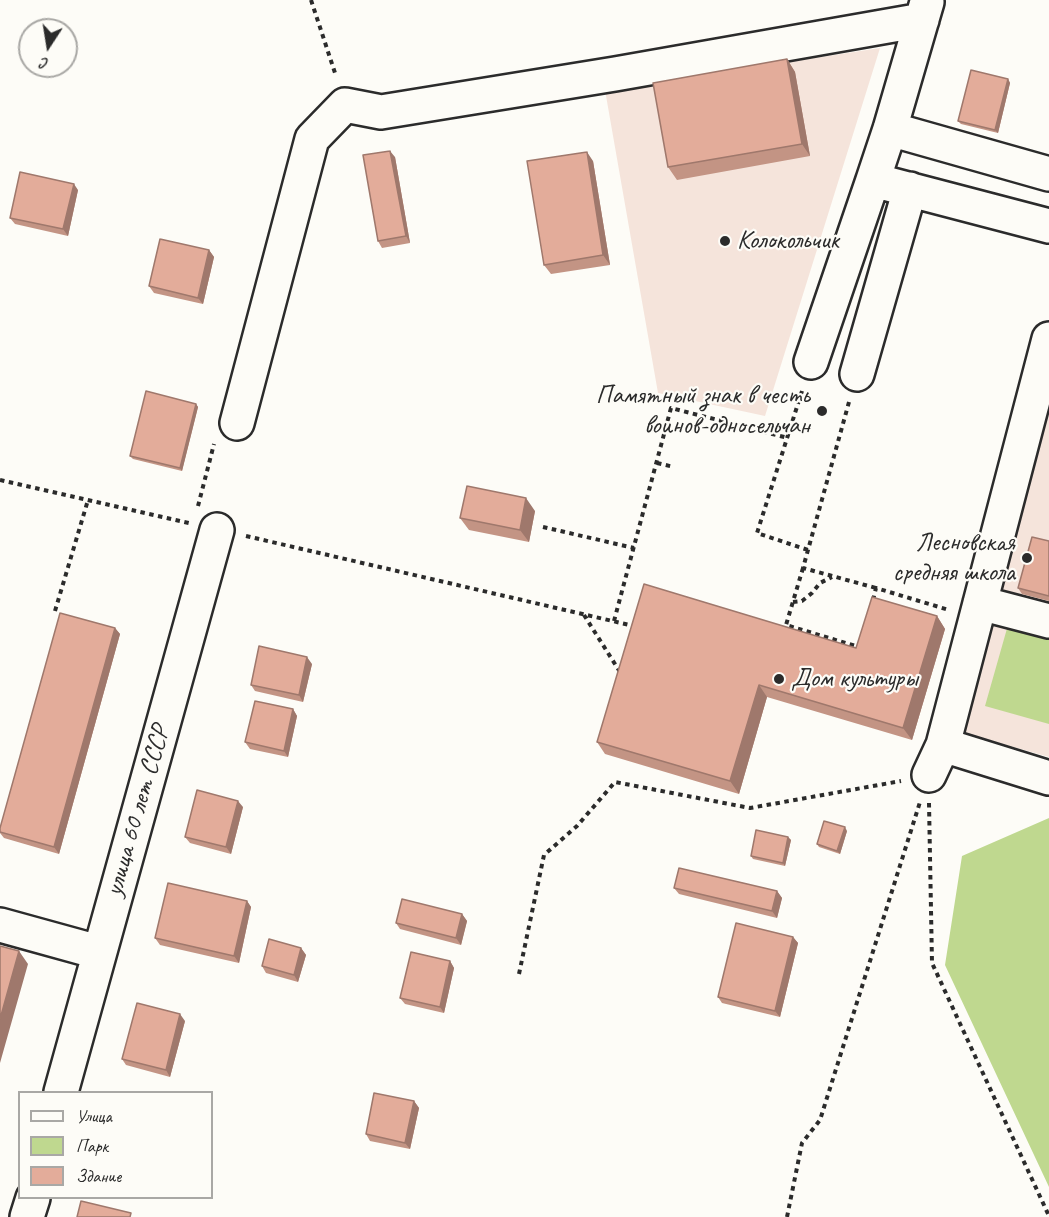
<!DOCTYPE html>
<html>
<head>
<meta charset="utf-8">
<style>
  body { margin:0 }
  #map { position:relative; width:1049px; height:1217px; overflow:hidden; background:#fdfcf7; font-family:Caveat,sans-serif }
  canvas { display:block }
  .legend { position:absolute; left:18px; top:1091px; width:195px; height:108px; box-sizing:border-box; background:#fdfcf7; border:2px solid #a9a8a5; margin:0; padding:8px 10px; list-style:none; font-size:18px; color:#2b2b2b }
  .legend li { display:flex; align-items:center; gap:12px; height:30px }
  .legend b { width:30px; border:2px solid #a9a8a5 }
  .north { position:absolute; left:18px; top:18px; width:60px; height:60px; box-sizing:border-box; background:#fdfcf7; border:2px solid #a9a8a5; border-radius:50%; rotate:192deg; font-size:16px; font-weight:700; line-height:24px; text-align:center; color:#2b2b2b }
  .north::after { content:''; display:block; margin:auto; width:21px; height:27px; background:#2b2b2b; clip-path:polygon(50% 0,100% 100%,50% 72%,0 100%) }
</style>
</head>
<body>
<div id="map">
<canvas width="1049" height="1217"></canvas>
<ul class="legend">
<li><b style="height:8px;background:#fdfcf7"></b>Улица</li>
<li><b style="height:16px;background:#bfd88f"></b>Парк</li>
<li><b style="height:16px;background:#e3ac9a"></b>Здание</li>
</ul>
<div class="north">С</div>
</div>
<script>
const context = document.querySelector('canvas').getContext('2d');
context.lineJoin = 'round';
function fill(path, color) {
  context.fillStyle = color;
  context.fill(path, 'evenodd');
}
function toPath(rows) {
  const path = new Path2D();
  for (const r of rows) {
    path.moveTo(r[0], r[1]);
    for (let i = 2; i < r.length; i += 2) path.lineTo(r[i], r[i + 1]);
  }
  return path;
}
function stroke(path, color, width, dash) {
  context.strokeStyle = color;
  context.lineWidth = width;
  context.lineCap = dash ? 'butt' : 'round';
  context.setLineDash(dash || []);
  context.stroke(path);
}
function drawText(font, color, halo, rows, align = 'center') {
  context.font = font + ' Caveat,sans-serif';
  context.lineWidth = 4.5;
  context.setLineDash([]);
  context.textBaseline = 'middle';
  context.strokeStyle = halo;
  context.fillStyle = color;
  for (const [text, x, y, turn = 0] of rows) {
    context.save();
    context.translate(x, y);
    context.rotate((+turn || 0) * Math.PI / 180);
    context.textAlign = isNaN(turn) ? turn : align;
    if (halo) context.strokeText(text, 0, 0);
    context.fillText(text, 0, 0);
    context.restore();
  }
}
fill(toPath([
  [880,48,765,416,658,393,605,90],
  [1049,383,1049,757,960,732]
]), '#f5e4db');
fill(toPath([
  [1008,625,1049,636,1049,724,985,706],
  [1049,818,1049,1187,945,965,962,856]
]), '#bfd88f');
const minor = toPath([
  [927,2,890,129,873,180,1049,226],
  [890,129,1049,174],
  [811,362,873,180],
  [857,374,910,189],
  [237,423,312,139,345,105,381,112,615,74,922,20],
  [980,603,1049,621],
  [943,745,1049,778],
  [929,775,943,745,1049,339],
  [0,925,98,952],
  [61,1092,217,530],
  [27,1217,33,1198]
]);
stroke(minor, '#2b2b2b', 38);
stroke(toPath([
  [311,0,336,76],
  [802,391,757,533,808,550],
  [849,402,803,568,876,588],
  [657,463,674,467],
  [0,480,189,523],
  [198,506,214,444],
  [543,527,634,548],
  [246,536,634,626],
  [803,568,786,625,859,647,859,645],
  [873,600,876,588,949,610],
  [793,602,802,601,812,593,820,583,832,577],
  [55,611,88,500],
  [584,615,620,672],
  [614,621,671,408,788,438],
  [929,803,932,963,1049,1216],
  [519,974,544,855,577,826,615,782,750,808,901,781],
  [787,1217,802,1143,820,1120,920,802]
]), '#2b2b2b', 4, [4.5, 4.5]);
stroke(minor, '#fdfcf7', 33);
fill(toPath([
  [787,59,795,72,810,156,677,180,668,167],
  [1008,79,1010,83,998,133,961,124,958,121],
  [395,157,410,243,382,248,378,241],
  [593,161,610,265,551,274,544,265],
  [78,190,68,236,15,224,10,218],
  [209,250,214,257,203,304,154,293,149,286],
  [196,404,198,407,182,471,133,459,130,456],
  [535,511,529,542,469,530,460,518],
  [1049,541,1049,601,1022,594,1018,588],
  [937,616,945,629,912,740,767,697,739,794,605,754,597,742,856,648],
  [115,628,120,634,59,854,4,838,0,833,0,828],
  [312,664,303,702,255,691,251,685],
  [293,709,297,716,288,757,250,749,245,742],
  [243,807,231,854,190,843,185,837],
  [847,831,840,854,819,847,817,844],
  [788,837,791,840,785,866,753,859,751,856],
  [674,888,777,891,782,898,777,918,679,894],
  [247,901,251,907,239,963,160,945,155,938],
  [462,914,467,921,461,945,400,929,396,923],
  [793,937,798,943,780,1017,722,1003,718,997],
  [301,948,306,955,298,982,266,973,262,966],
  [450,961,454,968,444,1013,405,1004,400,998],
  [185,1021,170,1077,126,1065,122,1059],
  [414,1101,419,1108,410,1149,370,1141,366,1134]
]), '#c39484');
fill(toPath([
  [787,59,795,72,810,156,802,144],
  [1008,79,1010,83,998,133,995,130],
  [390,151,395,157,410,243,406,236],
  [587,152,593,161,610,265,603,255],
  [74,184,78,190,68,236,63,229],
  [209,250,214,257,203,304,198,298],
  [196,404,198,407,182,471,180,468],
  [526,498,535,511,529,542,520,530],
  [937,616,945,629,912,740,903,728],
  [115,628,120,634,59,854,54,847],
  [307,657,312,664,303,702,299,695],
  [759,685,767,697,739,794,730,781],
  [293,709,297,716,288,757,284,751],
  [238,801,243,807,231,854,226,847],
  [845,827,847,831,840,854,837,851],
  [788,837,791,840,785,866,783,863],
  [777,891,782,898,777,918,772,911],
  [247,901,251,907,239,963,234,956],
  [462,914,467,921,461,945,456,938],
  [793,937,798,943,780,1017,775,1011],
  [301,948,306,955,298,982,294,975],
  [19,951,28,964,0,1063,0,1019],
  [450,961,454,968,444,1013,440,1007],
  [180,1014,185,1021,170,1077,166,1070],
  [414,1101,419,1108,410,1149,405,1143]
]), '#9f786c');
const building = toPath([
  [787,59,802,144,668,167,653,83,787,59],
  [971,70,1008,79,995,130,958,121,971,70],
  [390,151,406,236,378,241,363,155,390,151],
  [587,152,603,255,544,265,527,161,587,152],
  [20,172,74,184,63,229,10,218,20,172],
  [160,239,209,250,198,298,149,286,160,239],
  [146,391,196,404,180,468,130,456,146,391],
  [467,486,526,498,520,530,460,518,467,486],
  [1032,537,1049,541,1049,596,1018,588,1032,537],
  [644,584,856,648,872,597,937,616,903,728,759,685,730,781,597,742,644,584],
  [60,613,115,628,54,847,0,832,0,828,60,613],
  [259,646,307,657,299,695,251,685,259,646],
  [255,701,293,709,284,751,245,742,255,701],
  [197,790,238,801,226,847,185,837,197,790],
  [824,821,845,827,837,851,817,844,824,821],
  [756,830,788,837,783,863,751,856,756,830],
  [679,868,777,891,772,911,674,888,679,868],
  [168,883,247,901,234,956,155,938,168,883],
  [402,899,462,914,456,938,396,923,402,899],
  [736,923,793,937,775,1011,718,997,736,923],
  [269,939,301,948,294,975,262,966,269,939],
  [0,946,19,951,0,1019,0,946],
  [411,952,450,961,440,1007,400,998,411,952],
  [137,1003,180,1014,166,1070,122,1059,137,1003],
  [374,1093,414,1101,405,1143,366,1134,374,1093],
  [81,1201,131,1213,130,1217,77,1217,81,1201]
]);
fill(building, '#e3ac9a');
stroke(building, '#9f786c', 1.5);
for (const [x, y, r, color] of [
  [725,241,6,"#2b2b2b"],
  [822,411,6,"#2b2b2b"],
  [1027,558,6,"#2b2b2b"],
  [779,679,6,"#2b2b2b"]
]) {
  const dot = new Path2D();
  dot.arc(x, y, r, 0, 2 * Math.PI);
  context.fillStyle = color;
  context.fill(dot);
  stroke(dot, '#fdfcf7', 2);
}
drawText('26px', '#2b2b2b', '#fdfcf7', [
  ["Колокольчик",737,241],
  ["Памятный знак в честь",810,396,"right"],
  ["воинов-односельчан",810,426,"right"],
  ["Лесновская",1015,543,"right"],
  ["средняя школа",1015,573,"right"],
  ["Дом культуры",791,679]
], 'left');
drawText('26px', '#2b2b2b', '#fdfcf7', [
  ["улица 60 лет СССР",138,811,-74]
]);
</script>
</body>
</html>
